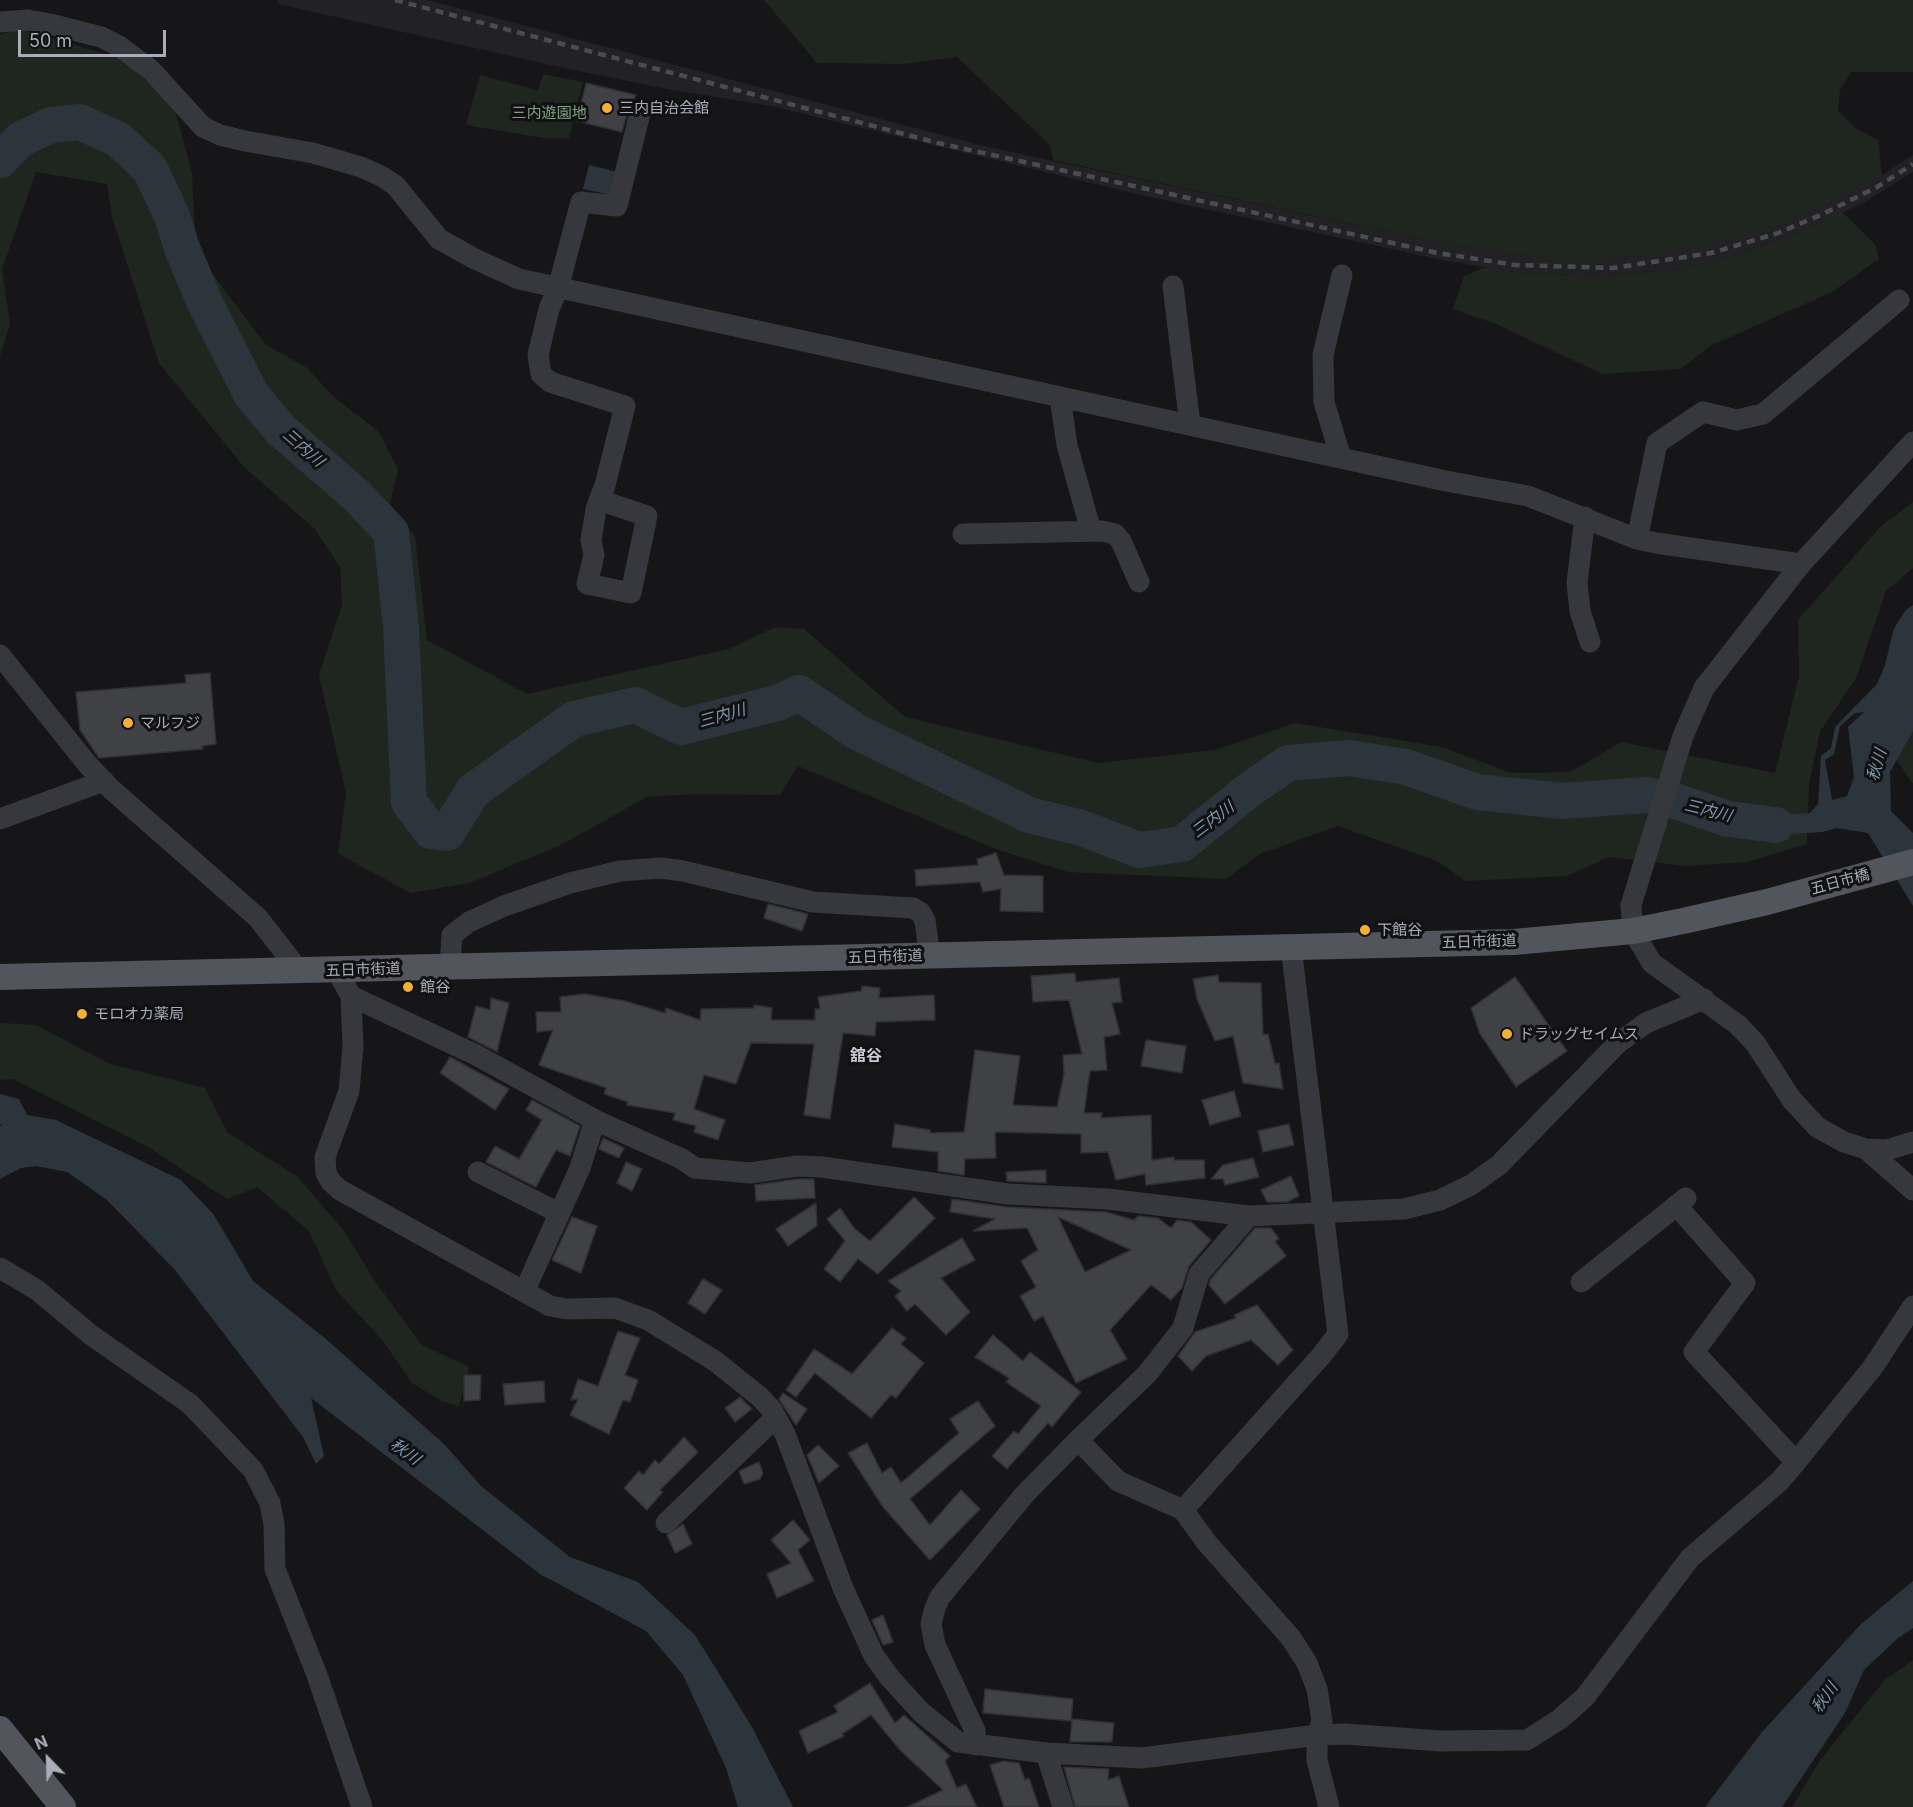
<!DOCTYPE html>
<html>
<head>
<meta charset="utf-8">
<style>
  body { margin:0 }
  #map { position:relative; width:1913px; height:1807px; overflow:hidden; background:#161618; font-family:Inter,sans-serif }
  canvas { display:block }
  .north { position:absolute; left:18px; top:1729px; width:60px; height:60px; -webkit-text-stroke:4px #111113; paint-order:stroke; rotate:337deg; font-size:16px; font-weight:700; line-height:24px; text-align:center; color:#a8adb8 }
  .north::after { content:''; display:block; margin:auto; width:21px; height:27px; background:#a8adb8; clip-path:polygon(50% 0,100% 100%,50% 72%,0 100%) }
  .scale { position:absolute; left:18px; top:30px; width:148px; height:27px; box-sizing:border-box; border:3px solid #a8adb8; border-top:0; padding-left:8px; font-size:18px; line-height:21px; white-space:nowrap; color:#a8adb8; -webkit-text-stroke:4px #111113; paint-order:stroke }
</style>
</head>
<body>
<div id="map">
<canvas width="1913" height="1807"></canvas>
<div class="north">N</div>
<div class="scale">50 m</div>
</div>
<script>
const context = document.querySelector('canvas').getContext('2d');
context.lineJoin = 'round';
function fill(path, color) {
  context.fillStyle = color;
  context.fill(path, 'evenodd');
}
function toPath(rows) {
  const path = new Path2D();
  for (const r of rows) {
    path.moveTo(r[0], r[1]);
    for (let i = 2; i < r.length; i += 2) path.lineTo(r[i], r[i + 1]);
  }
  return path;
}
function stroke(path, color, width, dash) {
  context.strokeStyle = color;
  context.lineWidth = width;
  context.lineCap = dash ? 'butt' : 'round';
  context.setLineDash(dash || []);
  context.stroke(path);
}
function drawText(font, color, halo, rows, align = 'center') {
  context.font = font + ' Inter,"Noto Sans JP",sans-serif';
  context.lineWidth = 6;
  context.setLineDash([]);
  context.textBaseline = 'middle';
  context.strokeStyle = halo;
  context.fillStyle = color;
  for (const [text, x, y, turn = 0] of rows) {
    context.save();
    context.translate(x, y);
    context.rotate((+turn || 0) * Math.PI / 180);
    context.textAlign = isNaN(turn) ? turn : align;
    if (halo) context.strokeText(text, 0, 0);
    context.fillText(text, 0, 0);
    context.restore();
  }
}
fill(toPath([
  [278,0,427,0,988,147,1436,242,1547,259,1601,259,1882,175,1913,155,1913,172,1863,203,1800,232,1736,255,1681,269,1603,276,1520,273,1447,261,1145,196,771,106,667,89,564,68,278,4]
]), '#222225');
fill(toPath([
  [764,0,1913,0,1913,72,1851,72,1840,90,1838,111,1855,128,1878,140,1882,175,1826,204,1768,227,1719,241,1657,254,1601,259,1547,259,1436,242,1053,160,1050,145,957,57,903,64,817,63],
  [20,28,127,61,175,110,192,173,196,252,266,345,307,368,334,397,379,432,398,469,390,504,415,536,427,640,527,694,729,649,775,627,804,629,905,717,1098,763,1215,750,1295,723,1442,747,1511,773,1570,772,1621,742,1775,773,1799,676,1798,620,1881,526,1913,502,1913,568,1886,591,1856,678,1820,732,1809,783,1807,844,1747,862,1686,866,1609,857,1567,876,1466,881,1437,861,1338,826,1260,854,1226,879,1068,872,996,849,798,766,780,795,694,794,647,797,559,846,469,883,411,893,338,854,346,793,319,675,342,605,340,567,315,529,245,468,159,363,112,217,107,184,36,172,2,269,10,324,0,356,0,35],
  [543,74,583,82,569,138,544,138,466,125,480,75,538,90],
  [1842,212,1875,244,1879,259,1832,292,1710,346,1681,369,1602,374,1496,324,1453,309,1464,276,1486,267,1520,273,1603,276,1681,269,1736,255,1800,232],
  [1913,710,1913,784,1894,756],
  [0,1023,36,1025,110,1064,205,1088,228,1133,298,1177,345,1232,374,1280,422,1345,469,1367,459,1407,440,1400,412,1383,382,1340,336,1290,309,1231,257,1187,227,1199,148,1147,13,1079,0,1080],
  [1913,1660,1913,1807,1792,1807,1820,1760,1885,1680]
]), '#1e261f');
fill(toPath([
  [589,165,617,172,611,195,583,189],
  [1913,605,1913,731,1890,772,1891,811,1913,833,1913,906,1868,833,1837,828,1822,832,1759,836,1728,819,1810,813,1818,804,1821,756,1831,748,1835,727,1877,684,1885,665,1894,628,1905,611],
  [1864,712,1848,727,1854,777,1847,796,1832,800,1825,760,1834,754,1840,726,1855,713],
  [0,1094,19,1099,27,1115,56,1120,181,1180,214,1215,253,1281,326,1339,445,1445,481,1486,570,1557,638,1582,695,1635,752,1727,793,1807,738,1807,726,1768,683,1675,646,1631,540,1574,311,1398,324,1456,316,1464,303,1437,175,1270,107,1200,67,1172,36,1166,21,1168,0,1179,0,1126,2,1125,0,1124],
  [1913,1581,1913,1628,1898,1638,1864,1670,1845,1713,1782,1807,1705,1807,1762,1732,1861,1624]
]), '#2c353c');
stroke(toPath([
  [0,160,21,139,51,125,80,122,119,140,150,169,172,216,182,248,204,301,251,394,281,430,357,496,391,532,401,627,409,802,431,831,447,833,473,791,574,719,635,705,681,727,777,703,799,693,857,732,1029,815,1082,828,1139,850,1182,844,1249,790,1288,763,1349,758,1406,767,1477,792,1562,801,1646,795,1666,798,1728,819,1776,825]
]), '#2c353c', 36);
const building = toPath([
  [586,83,636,95,628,110,622,132,577,121,586,83],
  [210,673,216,744,202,746,203,749,99,758,80,730,76,692,186,683,185,675,210,673],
  [996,853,1004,875,1043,876,1043,912,1000,911,1001,889,983,892,980,882,916,886,915,870,978,865,977,859,996,853],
  [768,904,808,914,802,931,764,918,768,904],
  [1075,973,1076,982,1119,978,1122,1002,1112,1003,1120,1034,1104,1037,1107,1070,1090,1071,1084,1113,1102,1113,1101,1118,1151,1115,1152,1160,1174,1157,1174,1160,1204,1160,1205,1178,1146,1185,1145,1174,1116,1180,1108,1152,1081,1153,1081,1134,995,1132,996,1158,965,1159,964,1175,938,1171,938,1152,892,1147,895,1124,930,1130,930,1133,964,1132,975,1050,1020,1056,1013,1105,1057,1107,1064,1074,1063,1055,1082,1054,1069,1000,1033,1002,1031,976,1075,973],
  [1218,975,1219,982,1261,983,1263,1035,1268,1034,1275,1064,1279,1063,1283,1089,1243,1083,1233,1036,1215,1041,1197,999,1193,979,1218,975],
  [1515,977,1567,1051,1516,1087,1480,1034,1471,1008,1515,977],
  [862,986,880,988,879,998,934,995,935,1020,876,1022,875,1036,843,1033,830,1119,804,1115,814,1044,751,1043,736,1084,704,1075,694,1109,725,1120,718,1140,694,1132,696,1126,673,1120,675,1113,627,1105,628,1102,604,1094,606,1088,539,1065,553,1030,537,1032,536,1012,561,1012,560,997,585,994,625,1001,665,1013,666,1008,700,1020,701,1009,754,1008,754,1005,772,1008,771,1020,815,1020,815,1009,820,1009,818,997,861,991,862,986],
  [491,998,509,1003,497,1052,468,1037,476,1006,490,1010,491,998],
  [1146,1040,1186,1046,1182,1073,1141,1066,1146,1040],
  [450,1057,509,1089,495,1110,440,1073,450,1057],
  [1234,1091,1241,1116,1210,1125,1202,1100,1234,1091],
  [532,1100,580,1126,570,1156,556,1150,536,1187,486,1162,495,1146,519,1159,542,1120,526,1110,532,1100],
  [1289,1124,1294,1145,1263,1152,1258,1131,1289,1124],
  [603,1138,624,1148,619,1158,599,1149,603,1138],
  [1253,1158,1259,1177,1225,1185,1223,1179,1211,1179,1223,1165,1253,1158],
  [626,1162,642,1169,632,1191,617,1183,626,1162],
  [1046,1170,1046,1183,1007,1181,1006,1172,1046,1170],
  [1291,1176,1299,1196,1287,1202,1267,1202,1261,1190,1291,1176],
  [798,1179,814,1179,815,1198,756,1201,755,1185,798,1179],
  [914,1197,935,1218,878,1274,858,1259,840,1282,824,1269,845,1241,827,1219,840,1208,854,1228,870,1241,914,1197],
  [952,1199,1007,1207,1106,1212,1134,1220,1138,1216,1158,1218,1171,1228,1177,1220,1191,1222,1211,1240,1189,1266,1182,1288,1171,1300,1151,1285,1110,1330,1127,1359,1076,1383,1043,1316,1034,1321,1020,1296,1036,1287,1021,1261,1038,1250,1027,1228,973,1231,995,1219,950,1212,952,1199],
  [1058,1217,1131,1250,1085,1272,1058,1217],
  [816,1203,817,1226,788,1246,776,1229,816,1203],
  [572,1217,597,1226,581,1273,552,1260,572,1217],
  [1255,1228,1271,1228,1279,1239,1275,1241,1286,1256,1225,1304,1209,1285,1210,1280,1255,1228],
  [962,1238,975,1260,941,1278,970,1312,946,1335,915,1304,907,1311,895,1296,901,1291,888,1281,962,1238],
  [703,1279,722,1290,705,1314,688,1303,703,1279],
  [1257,1305,1293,1350,1278,1365,1251,1340,1206,1356,1192,1371,1178,1356,1195,1332,1236,1318,1234,1315,1257,1305],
  [892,1328,906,1338,901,1344,924,1363,896,1398,891,1395,871,1418,815,1373,796,1397,786,1390,814,1349,852,1374,892,1328],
  [618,1331,640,1338,625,1375,638,1380,630,1402,623,1400,609,1434,570,1415,578,1399,571,1400,578,1379,598,1386,618,1331],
  [993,1335,1023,1361,1030,1352,1081,1392,1052,1427,1048,1423,1007,1469,992,1456,1014,1431,1018,1434,1041,1406,1006,1382,1009,1378,975,1357,993,1335],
  [464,1375,481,1375,480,1400,464,1401,464,1375],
  [544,1381,545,1402,505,1405,503,1384,544,1381],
  [783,1393,807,1409,796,1425,779,1399,783,1393],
  [740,1397,752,1409,735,1422,725,1408,740,1397],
  [978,1401,995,1426,910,1499,930,1525,961,1490,980,1509,930,1560,883,1507,848,1453,867,1443,882,1473,891,1467,901,1483,959,1433,950,1419,978,1401],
  [684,1437,698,1452,660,1490,663,1492,647,1510,624,1488,639,1471,643,1475,655,1460,659,1464,684,1437],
  [818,1445,839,1466,819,1483,807,1455,818,1445],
  [759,1462,763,1473,760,1479,744,1484,739,1471,759,1462],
  [793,1520,810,1540,798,1550,814,1581,777,1598,767,1574,791,1563,771,1540,793,1520],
  [683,1524,692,1544,675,1553,667,1535,683,1524],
  [883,1615,893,1642,883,1645,872,1620,883,1615],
  [870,1683,895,1723,904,1715,950,1756,945,1761,957,1788,966,1784,977,1807,907,1807,943,1790,900,1750,871,1715,842,1734,844,1736,808,1753,799,1731,838,1712,834,1706,870,1683],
  [985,1689,1073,1699,1071,1721,983,1713,985,1689],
  [1072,1719,1114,1723,1112,1742,1070,1742,1072,1719],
  [1004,1761,1019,1763,1025,1780,1029,1778,1039,1807,1004,1807,990,1765,1004,1761],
  [1064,1767,1109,1769,1108,1780,1119,1776,1129,1807,1075,1807,1064,1767]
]);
fill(building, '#404145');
stroke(building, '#303034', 1.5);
stroke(toPath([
  [0,22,28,20,50,24,101,37,119,46,151,70,203,127,220,135,245,141,313,153,361,167,381,176,395,185,439,239,475,259,519,279,1446,481,1528,496,1637,539,1656,543,1801,564],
  [1173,286,1190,425],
  [1060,397,1067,445,1091,531],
  [1913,442,1801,564,1704,688,1683,736,1631,905,1633,931,1652,963,1738,1025,1755,1043,1792,1100,1817,1127,1844,1142,1866,1149,1886,1150,1913,1142],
  [1341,458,1324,402,1323,355,1342,275],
  [599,500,647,516,631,593,587,584,594,555,591,540,596,509,605,485,625,406,550,382,541,374,538,355,549,309,558,288,581,202,617,206,640,113],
  [1585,517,1577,583,1580,611,1590,642],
  [963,534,1102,531,1115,534,1121,541,1139,582],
  [1637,539,1657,443,1703,412,1737,420,1763,414,1899,300],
  [0,655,88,765,111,789,258,918,300,972],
  [0,819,104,781],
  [450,968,452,935,469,922,504,906,570,883,620,871,661,868,683,871,813,902,913,908,921,913,925,921,930,956],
  [337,971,351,996,353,1046,349,1091,325,1157,326,1173,331,1182,340,1190,550,1306,567,1309,615,1308,648,1320,715,1361,760,1397,772,1410,785,1434,843,1588,874,1656,890,1678,921,1712,958,1742,1046,1753,1142,1758,1317,1735,1345,1734,1441,1741,1527,1740,1560,1719,1585,1697,1690,1558,1779,1482,1796,1462,1873,1367,1913,1306],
  [351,996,476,1055,595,1120,682,1159,695,1168,750,1173,797,1166,822,1167,1008,1194,1107,1199,1249,1216,1404,1209,1440,1200,1471,1185,1499,1165,1618,1043,1646,1023,1704,999],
  [1866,1149,1913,1190],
  [478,1172,559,1213],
  [1676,1205,1745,1283,1694,1352,1796,1462],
  [0,1268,37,1290,91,1335,190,1404,253,1470,270,1503,274,1524,275,1569,317,1675,362,1807],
  [1581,1282,1686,1198],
  [524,1292,580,1168,595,1120],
  [1078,1440,1147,1374,1183,1328,1199,1274,1249,1216],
  [1183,1510,1321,1356,1338,1334,1291,947],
  [666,1523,776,1417],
  [976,1745,975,1731,935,1645,931,1624,935,1608,940,1597,1024,1495,1078,1440,1118,1481,1183,1510,1207,1543,1291,1638,1307,1663,1317,1689,1322,1721,1317,1735,1317,1760,1329,1807],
  [1046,1753,1063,1807]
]), '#37383d', 21);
stroke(toPath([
  [0,977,1514,942,1633,931,1683,921,1767,902,1913,862],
  [0,1729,63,1807]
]), '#53555c', 26);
stroke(toPath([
  [395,0,938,143,1438,253,1515,265,1613,268,1711,253,1778,233,1823,214,1877,187,1913,164]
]), '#4a4c52', 4.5, [8, 6]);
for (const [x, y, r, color] of [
  [607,108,6,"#f2b134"],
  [128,723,6,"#f2b134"],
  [1365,930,6,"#f2b134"],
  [408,987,6,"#f2b134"],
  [82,1014,6,"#f2b134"],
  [1507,1034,6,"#f2b134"]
]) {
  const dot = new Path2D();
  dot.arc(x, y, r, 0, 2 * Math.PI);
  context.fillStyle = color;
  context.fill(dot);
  stroke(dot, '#111113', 2);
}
drawText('15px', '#a8adb8', '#111113', [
  ["三内自治会館",619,108],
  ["マルフジ",140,723],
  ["下館谷",1377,930],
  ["館谷",420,987],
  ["モロオカ薬局",94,1014],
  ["ドラッグセイムス",1519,1034]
], 'left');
drawText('15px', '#7fa381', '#111113', [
  ["三内遊園地",549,113]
]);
drawText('15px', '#a8adb8', '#111113', [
  ["五日市橋",1840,882,-15],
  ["五日市街道",1479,942,-2],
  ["五日市街道",885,957,-2],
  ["五日市街道",363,970,-2]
]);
drawText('italic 16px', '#7f9bb3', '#111113', [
  ["三内川",303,448,41],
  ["三内川",722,716,-16],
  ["秋川",1877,765,-74],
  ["三内川",1708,811,14],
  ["三内川",1213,820,-37],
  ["秋川",405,1452,35],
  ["秋川",1825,1698,-55]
]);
drawText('bold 16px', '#c9ccd4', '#111113', [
  ["舘谷",866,1056]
]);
</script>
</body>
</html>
